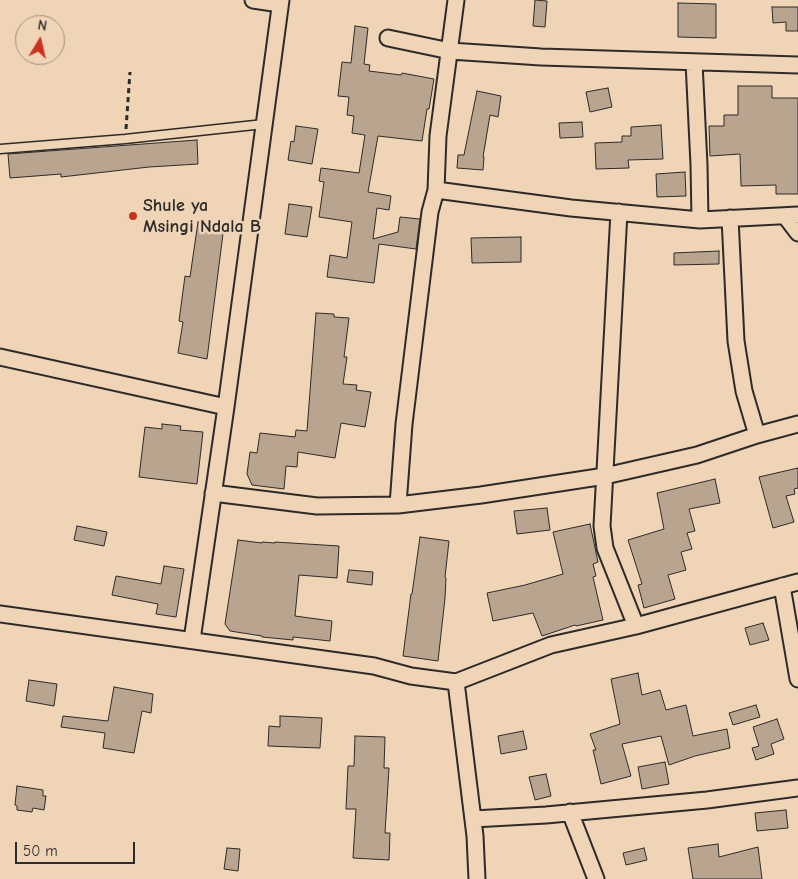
<!DOCTYPE html>
<html>
<head>
<meta charset="utf-8">
<style>
  body { margin:0 }
  #map { position:relative; width:798px; height:879px; overflow:hidden; background:#efd4b6; font-family:"Comic Neue",sans-serif }
  canvas { display:block }
  .north { position:absolute; left:15px; top:15px; width:50px; height:50px; box-sizing:border-box; background:#efd4b6; border:1px solid #a1907e; border-radius:50%; rotate:9deg; font-size:14px; font-weight:700; line-height:20px; text-align:center; color:#2b2b2b }
  .north::after { content:''; display:block; margin:auto; width:18px; height:22px; background:#c8321e; clip-path:polygon(50% 0,100% 100%,50% 72%,0 100%) }
  .scale { position:absolute; left:15px; top:842px; width:120px; height:22px; box-sizing:border-box; border:2px solid #2b2b2b; border-top:0; padding-left:6px; font-size:15px; line-height:18px; white-space:nowrap; color:#2b2b2b; -webkit-text-stroke:4px #efd4b6; paint-order:stroke }
</style>
</head>
<body>
<div id="map">
<canvas width="798" height="879"></canvas>
<div class="north">N</div>
<div class="scale">50 m</div>
</div>
<script>
const context = document.querySelector('canvas').getContext('2d');
context.lineJoin = 'round';
function fill(path, color) {
  context.fillStyle = color;
  context.fill(path, 'evenodd');
}
function toPath(rows) {
  const path = new Path2D();
  for (const r of rows) {
    path.moveTo(r[0], r[1]);
    for (let i = 2; i < r.length; i += 2) path.lineTo(r[i], r[i + 1]);
  }
  return path;
}
function stroke(path, color, width, dash) {
  context.strokeStyle = color;
  context.lineWidth = width;
  context.lineCap = dash ? 'butt' : 'round';
  context.setLineDash(dash || []);
  context.stroke(path);
}
function drawText(font, color, halo, rows, align = 'center') {
  context.font = font + ' "Comic Neue",sans-serif';
  context.lineWidth = 5;
  context.setLineDash([]);
  context.textBaseline = 'middle';
  context.strokeStyle = halo;
  context.fillStyle = color;
  for (const [text, x, y, turn = 0] of rows) {
    context.save();
    context.translate(x, y);
    context.rotate((+turn || 0) * Math.PI / 180);
    context.textAlign = isNaN(turn) ? turn : align;
    if (halo) context.strokeText(text, 0, 0);
    context.fillText(text, 0, 0);
    context.restore();
  }
}
const building = toPath([
  [535,0,547,1,545,27,533,26,535,0],
  [678,3,716,4,716,38,678,37,678,3],
  [772,7,798,7,798,31,786,31,786,22,773,23,772,7],
  [355,26,368,28,364,64,370,65,369,71,401,75,402,73,434,79,429,109,427,109,422,141,378,136,368,192,391,196,389,210,377,208,373,239,398,232,400,217,420,219,416,249,379,244,374,283,327,277,330,255,347,258,352,222,319,217,324,182,319,181,321,168,359,173,365,135,352,133,354,116,347,115,349,97,338,96,342,62,351,63,355,26],
  [738,86,772,86,772,98,798,98,798,194,776,194,776,185,741,186,740,154,710,156,709,126,724,126,724,115,738,115,738,86],
  [608,88,612,107,590,112,586,92,608,88],
  [477,91,501,96,498,117,490,115,483,157,484,157,483,170,457,168,458,155,464,155,477,91],
  [582,122,583,137,560,138,559,123,582,122],
  [661,125,663,159,628,160,629,168,596,169,595,143,622,142,622,136,631,136,631,127,661,125],
  [296,126,318,129,312,164,288,160,291,141,294,142,296,126],
  [197,140,198,164,149,167,61,177,61,174,10,178,8,154,197,140],
  [685,172,686,196,657,197,656,174,685,172],
  [289,204,312,207,307,237,285,234,289,204],
  [198,222,224,226,207,359,178,353,183,322,179,321,185,276,190,277,198,222],
  [521,237,521,262,472,263,471,238,521,237],
  [719,251,719,264,674,265,674,253,719,251],
  [316,313,334,314,334,317,349,318,344,357,347,357,343,384,357,385,356,390,371,392,365,427,341,423,335,458,298,452,297,467,286,466,284,489,252,485,247,474,250,452,257,453,260,433,295,437,296,430,307,431,316,313],
  [162,424,181,426,180,430,203,432,197,484,139,477,145,427,162,429,162,424],
  [798,468,798,488,794,489,795,494,786,496,794,522,773,528,759,477,798,468],
  [715,479,720,503,689,509,695,531,687,533,692,549,681,552,686,570,668,575,675,599,644,608,638,585,642,584,628,540,664,529,657,493,715,479],
  [547,508,550,530,517,534,514,511,547,508],
  [590,524,598,562,593,564,596,576,593,577,603,620,576,626,575,625,542,636,533,613,493,621,487,593,525,585,563,574,553,532,590,524],
  [77,526,107,532,104,546,74,540,77,526],
  [420,537,449,541,445,577,446,578,445,598,438,661,403,656,411,594,412,594,420,537],
  [238,540,262,543,262,542,275,543,275,542,339,546,337,578,299,575,295,616,332,621,330,641,293,637,293,640,262,637,262,636,230,631,225,624,238,540],
  [164,566,184,569,176,617,156,614,158,604,112,595,116,576,161,584,164,566],
  [349,570,373,572,372,585,347,582,349,570],
  [763,623,769,640,750,645,745,628,763,623],
  [638,673,642,695,660,690,666,710,686,705,693,736,727,729,730,748,695,756,669,765,661,736,622,744,631,776,601,784,593,750,596,750,590,734,620,724,611,679,638,673],
  [29,680,57,684,54,706,26,701,29,680],
  [114,687,153,694,151,713,142,711,134,753,103,748,105,733,61,727,63,716,108,721,114,687],
  [756,705,760,717,733,725,729,713,756,705],
  [280,716,322,718,320,748,268,746,269,726,280,727,280,716],
  [777,719,784,739,771,744,774,754,756,760,752,748,759,746,753,727,777,719],
  [523,731,527,749,501,754,498,736,523,731],
  [355,736,385,737,384,768,389,768,385,833,390,833,389,860,353,858,356,809,346,809,348,766,354,766,355,736],
  [665,762,669,784,642,789,638,767,665,762],
  [546,774,551,796,535,800,529,777,546,774],
  [17,786,43,790,43,796,46,796,44,810,33,808,32,812,17,810,17,806,15,805,17,786],
  [786,810,788,828,757,831,755,813,786,810],
  [718,844,719,857,758,847,762,879,693,879,688,848,718,844],
  [227,848,240,849,238,871,224,869,227,848],
  [644,848,647,860,626,865,623,853,644,848]
]);
fill(building, '#b9a48f');
stroke(building, '#2b2b2b', 1);
const service = toPath([
  [0,149,125,139,264,124]
]);
const minor = toPath([
  [253,0,280,4],
  [388,38,450,51,541,57,798,65],
  [694,62,699,165,700,220],
  [436,190,571,208,700,220,798,215],
  [619,212,602,526,605,548,636,626],
  [785,216,798,233],
  [730,218,736,341,744,391,757,435],
  [0,357,226,407],
  [213,493,317,506,398,505,481,495,605,476,697,455,757,435,798,424],
  [398,505,404,424,430,212,436,190,438,136,456,0],
  [782,586,798,679],
  [0,614,374,666,411,676,456,682,551,645,636,626,798,582],
  [192,640,226,407,281,0],
  [456,682,475,836,477,879],
  [570,812,596,879],
  [473,819,546,815,707,800,798,788]
]);
stroke(service, '#2b2b2b', 11);
stroke(minor, '#2b2b2b', 19);
stroke(toPath([
  [126,129,130,72]
]), '#2b2b2b', 3, [5, 4]);
stroke(service, '#efd4b6', 8);
stroke(minor, '#efd4b6', 15);
for (const [x, y, r, color] of [
  [133,216,5,"#c8321e"]
]) {
  const dot = new Path2D();
  dot.arc(x, y, r, 0, 2 * Math.PI);
  context.fillStyle = color;
  context.fill(dot);
  stroke(dot, '#efd4b6', 2);
}
drawText('bold 18px', '#2b2b2b', '#efd4b6', [
  ["Shule ya",143,206],
  ["Msingi Ndala B",143,227]
], 'left');
</script>
</body>
</html>
